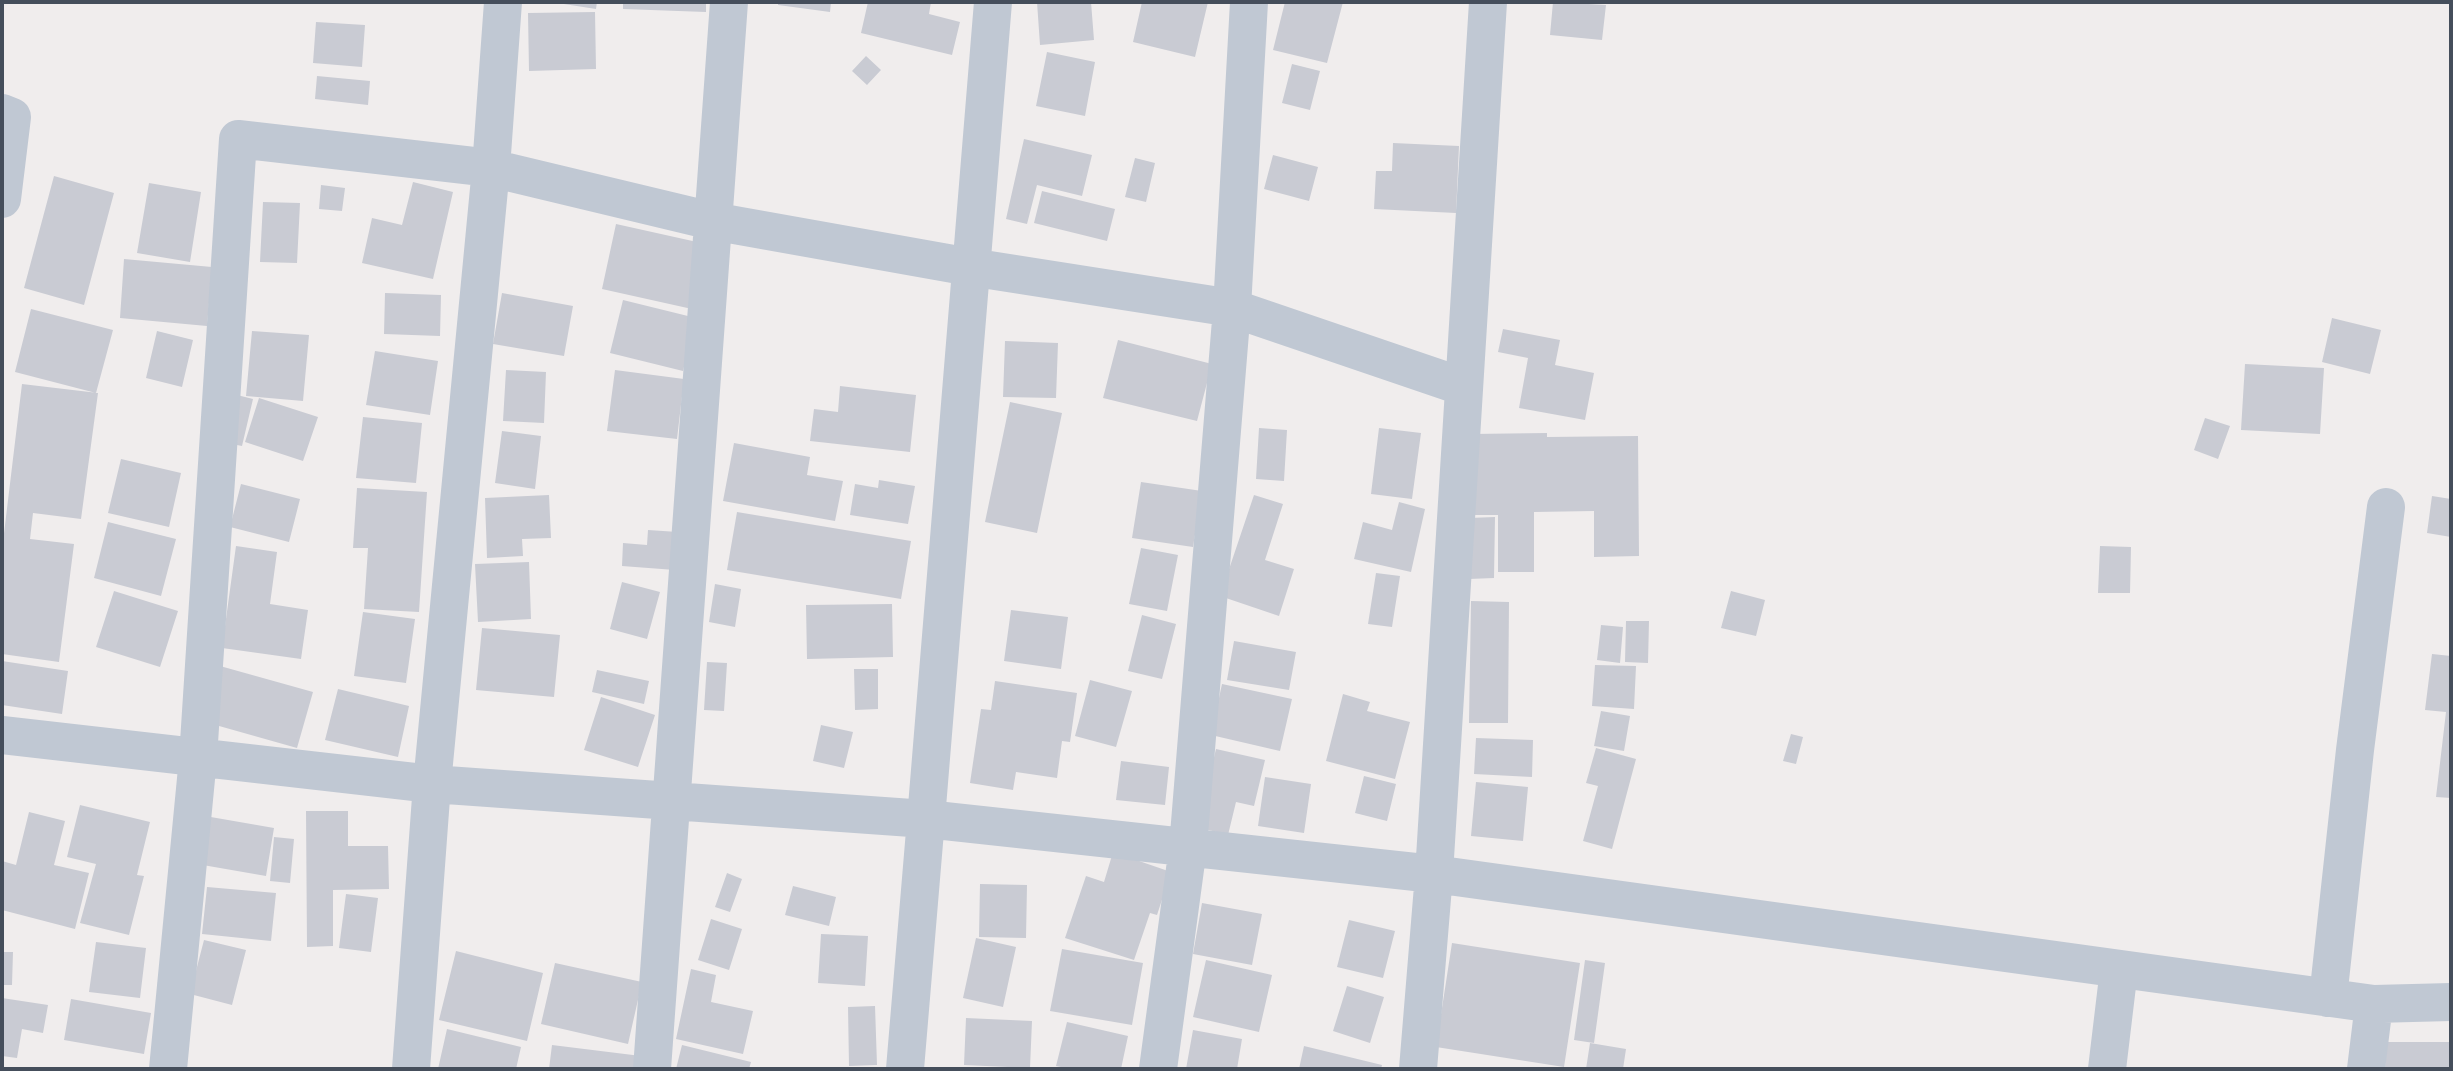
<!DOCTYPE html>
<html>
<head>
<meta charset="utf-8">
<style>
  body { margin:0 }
  #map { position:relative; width:2453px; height:1071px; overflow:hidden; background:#f0eded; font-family:"Asap Condensed",sans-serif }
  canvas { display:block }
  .frame { position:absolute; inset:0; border:4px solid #454e5b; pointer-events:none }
</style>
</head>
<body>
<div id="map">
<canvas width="2453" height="1071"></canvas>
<div class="frame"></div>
</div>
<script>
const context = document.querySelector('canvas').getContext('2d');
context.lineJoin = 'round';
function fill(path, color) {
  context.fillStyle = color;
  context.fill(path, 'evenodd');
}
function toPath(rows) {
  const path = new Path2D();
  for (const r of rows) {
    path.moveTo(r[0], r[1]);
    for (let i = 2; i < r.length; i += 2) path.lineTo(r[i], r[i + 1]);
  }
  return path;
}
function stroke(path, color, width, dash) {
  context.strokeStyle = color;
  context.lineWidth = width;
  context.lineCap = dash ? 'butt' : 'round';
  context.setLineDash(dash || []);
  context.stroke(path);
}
fill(toPath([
  [551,2,597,2,596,9],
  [623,2,706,2,706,12,623,9],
  [778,2,831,2,830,12,778,5],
  [868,2,931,2,929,14,960,22,952,55,861,33],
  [1037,2,1091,2,1094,40,1040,45],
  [1142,2,1208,2,1195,57,1133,42],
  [1285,2,1343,2,1327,63,1273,50],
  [1553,2,1606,5,1602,40,1550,35],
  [595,12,596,69,529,71,528,13],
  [316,22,365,25,362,67,313,63],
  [1047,52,1095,62,1085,116,1036,106],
  [866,56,881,70,867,85,852,71],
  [1292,64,1320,71,1310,110,1282,103],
  [317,76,370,81,368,105,315,99],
  [1024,139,1092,155,1082,196,1037,185,1027,224,1006,219],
  [1393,143,1459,146,1456,213,1374,209,1376,171,1392,171],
  [1273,155,1318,167,1309,201,1264,189],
  [1135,158,1155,163,1146,202,1125,197],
  [54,176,114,193,84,305,24,288],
  [413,182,453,192,433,279,362,263,372,218,402,225],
  [149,183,201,192,190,262,137,253],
  [321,185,345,188,342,211,319,209],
  [1042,191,1115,209,1107,241,1034,223],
  [263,202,300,203,297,263,260,262],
  [616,224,706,244,692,309,602,289],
  [124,259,212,267,207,326,120,318],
  [385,293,441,295,440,336,384,334],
  [502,293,573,306,564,356,493,344],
  [623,300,696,318,683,371,610,353],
  [31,309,113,330,96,393,15,372],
  [2332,318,2381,330,2370,374,2322,362],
  [1503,329,1560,340,1555,365,1594,373,1585,420,1519,408,1528,358,1498,352],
  [157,331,193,340,182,387,146,378],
  [252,331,309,335,303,401,246,396],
  [1118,340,1212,364,1197,421,1103,398],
  [1005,341,1058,343,1056,398,1003,397],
  [375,351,438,361,430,415,366,405],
  [2245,364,2324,368,2320,434,2241,430],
  [506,370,546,372,544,423,503,421],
  [615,370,684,379,677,439,607,431],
  [22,384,98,393,81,519,33,513,30,539,74,544,59,662,2,654,2,550],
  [840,386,916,395,910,452,810,441,814,409,838,412],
  [233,394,253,399,242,446,222,442],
  [259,398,318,417,303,461,245,442],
  [1010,402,1062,413,1037,533,985,522],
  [363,417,422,423,416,483,356,478],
  [2205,418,2230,426,2218,459,2194,450],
  [1259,428,1287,430,1284,481,1256,479],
  [1379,428,1421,433,1412,499,1371,494],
  [502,431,541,436,535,489,495,483],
  [1547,433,1547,437,1638,436,1639,556,1594,557,1594,511,1534,512,1534,572,1498,572,1498,515,1471,515,1471,434],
  [734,443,810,457,807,475,843,481,835,521,723,501],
  [121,459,181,473,169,527,108,513],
  [879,480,915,486,908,524,850,515,855,484,878,488],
  [1141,482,1202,491,1193,547,1132,538],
  [241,484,300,499,289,542,230,527],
  [357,488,427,492,419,612,364,609,368,548,353,548],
  [549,495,551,538,522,539,523,556,487,558,485,498],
  [1254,495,1283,504,1265,560,1294,569,1279,616,1220,596],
  [2432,496,2451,499,2451,537,2427,533],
  [1399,502,1425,509,1411,572,1354,559,1363,522,1392,530],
  [737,512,911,541,901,599,727,570],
  [1495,517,1494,578,1469,579,1469,518],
  [108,522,176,539,161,596,94,578],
  [648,530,678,532,675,570,622,566,623,543,647,545],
  [236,546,277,552,270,604,308,610,301,659,222,648],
  [2100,546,2131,547,2130,593,2098,593],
  [1141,548,1178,555,1167,611,1129,604],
  [529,562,531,619,478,622,475,564],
  [1376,573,1400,576,1392,627,1368,624],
  [622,582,660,592,647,639,610,629],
  [715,584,741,589,735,627,709,622],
  [114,591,178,611,160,667,96,647],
  [1731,591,1765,600,1756,636,1721,628],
  [1471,601,1509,602,1508,723,1469,723],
  [892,604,893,657,807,659,806,605],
  [1011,610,1068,617,1061,669,1004,661],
  [363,612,415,619,406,683,354,676],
  [1142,615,1176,624,1162,679,1128,671],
  [1626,621,1649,621,1648,663,1625,662],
  [1601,625,1623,627,1620,663,1597,660],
  [482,628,560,635,554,697,476,690],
  [1234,641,1296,652,1289,690,1227,680],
  [2432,654,2451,656,2451,798,2436,797,2446,712,2425,710],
  [2,661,68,671,62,714,2,705],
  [707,662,727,663,724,711,704,710],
  [1595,665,1636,666,1634,709,1592,706],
  [220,666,313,692,297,748,205,722],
  [854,669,878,669,878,709,855,710],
  [597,670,649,681,644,704,592,692],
  [1090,680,1132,691,1116,747,1075,736],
  [995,681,1077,693,1070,742,1062,741,1057,778,1016,772,1013,790,970,783,981,709,991,710],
  [1222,684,1292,699,1280,751,1211,735],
  [338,689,409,706,398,757,325,740],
  [1343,694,1370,702,1367,711,1410,722,1395,779,1326,761],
  [601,697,655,715,638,767,584,750],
  [1601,711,1630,716,1624,751,1594,746],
  [821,725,853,732,844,768,813,761],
  [1791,734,1803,737,1796,764,1783,761],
  [1476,738,1533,740,1532,777,1474,774],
  [1596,748,1636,759,1612,849,1583,841,1598,786,1586,783],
  [1216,749,1265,760,1254,806,1236,802,1228,835,1197,827],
  [1121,761,1169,767,1165,805,1116,800],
  [1364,776,1396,784,1387,821,1355,813],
  [1265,777,1311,784,1304,833,1258,826],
  [1476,782,1528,787,1523,841,1471,836],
  [80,805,150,822,137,875,144,876,129,935,80,923,96,864,67,857],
  [306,811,348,811,348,846,388,846,389,889,333,890,333,946,307,947],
  [29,812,65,821,54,865,89,873,75,929,2,910,2,861,16,865],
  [205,816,274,828,266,876,197,864],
  [274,837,294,839,290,883,270,881],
  [1113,852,1171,872,1157,915,1150,913,1134,960,1065,938,1086,876,1104,882],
  [727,873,742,879,730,912,715,907],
  [980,884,1027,885,1026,938,979,937],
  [793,886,836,897,829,926,785,915],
  [207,887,276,893,271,941,202,934],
  [346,894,378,898,371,952,339,948],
  [1202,903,1262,914,1252,965,1193,954],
  [711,919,742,929,729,970,698,960],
  [1349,920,1395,931,1383,978,1337,967],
  [821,934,868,936,865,986,818,983],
  [976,938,1016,947,1003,1007,963,998],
  [204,940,246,950,232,1005,190,994],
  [96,942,146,948,140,998,89,992],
  [1452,943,1580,963,1564,1067,1436,1047],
  [1062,949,1143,963,1132,1025,1050,1011],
  [456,951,543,973,527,1041,439,1020],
  [2,952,13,952,12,985,2,985],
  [1206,960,1272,975,1259,1032,1193,1017],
  [1585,960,1605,963,1594,1043,1574,1040],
  [555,963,642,982,628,1044,541,1024],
  [691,969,716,975,711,1002,753,1011,743,1054,676,1039],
  [1347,986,1384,997,1370,1043,1333,1031],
  [2,998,48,1005,43,1033,22,1029,17,1058,2,1056],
  [71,999,151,1013,144,1054,64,1040],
  [875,1006,877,1065,849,1066,848,1007],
  [966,1018,1032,1021,1030,1068,964,1065],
  [1067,1022,1128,1036,1121,1069,1070,1069,1056,1066],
  [447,1029,521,1047,516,1069,438,1069],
  [1193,1030,1242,1039,1237,1069,1186,1069],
  [2386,1042,2451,1042,2451,1069,2385,1069],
  [1590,1043,1626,1049,1623,1069,1586,1069],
  [552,1045,641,1056,640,1069,549,1069],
  [682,1045,751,1062,749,1069,676,1069],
  [1304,1046,1382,1065,1381,1069,1299,1069]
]), '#c9cbd3');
stroke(toPath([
  [993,2,926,819,1434,874,2374,1004,2451,1002],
  [2,113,12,117,2,199],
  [2,735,432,784,926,819,905,1069],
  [2328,998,2355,750,2386,507],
  [168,1069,198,758,238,139,491,168,712,221,970,267,1232,308,1464,387],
  [411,1069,432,784,491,168,503,2],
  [652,1069,729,2],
  [1158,1069,1188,847,1232,308,1249,2],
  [1418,1069,1434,874,1488,2],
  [2107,1069,2119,969],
  [2366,1069,2374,1004]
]), '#c0c8d3', 38);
</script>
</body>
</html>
